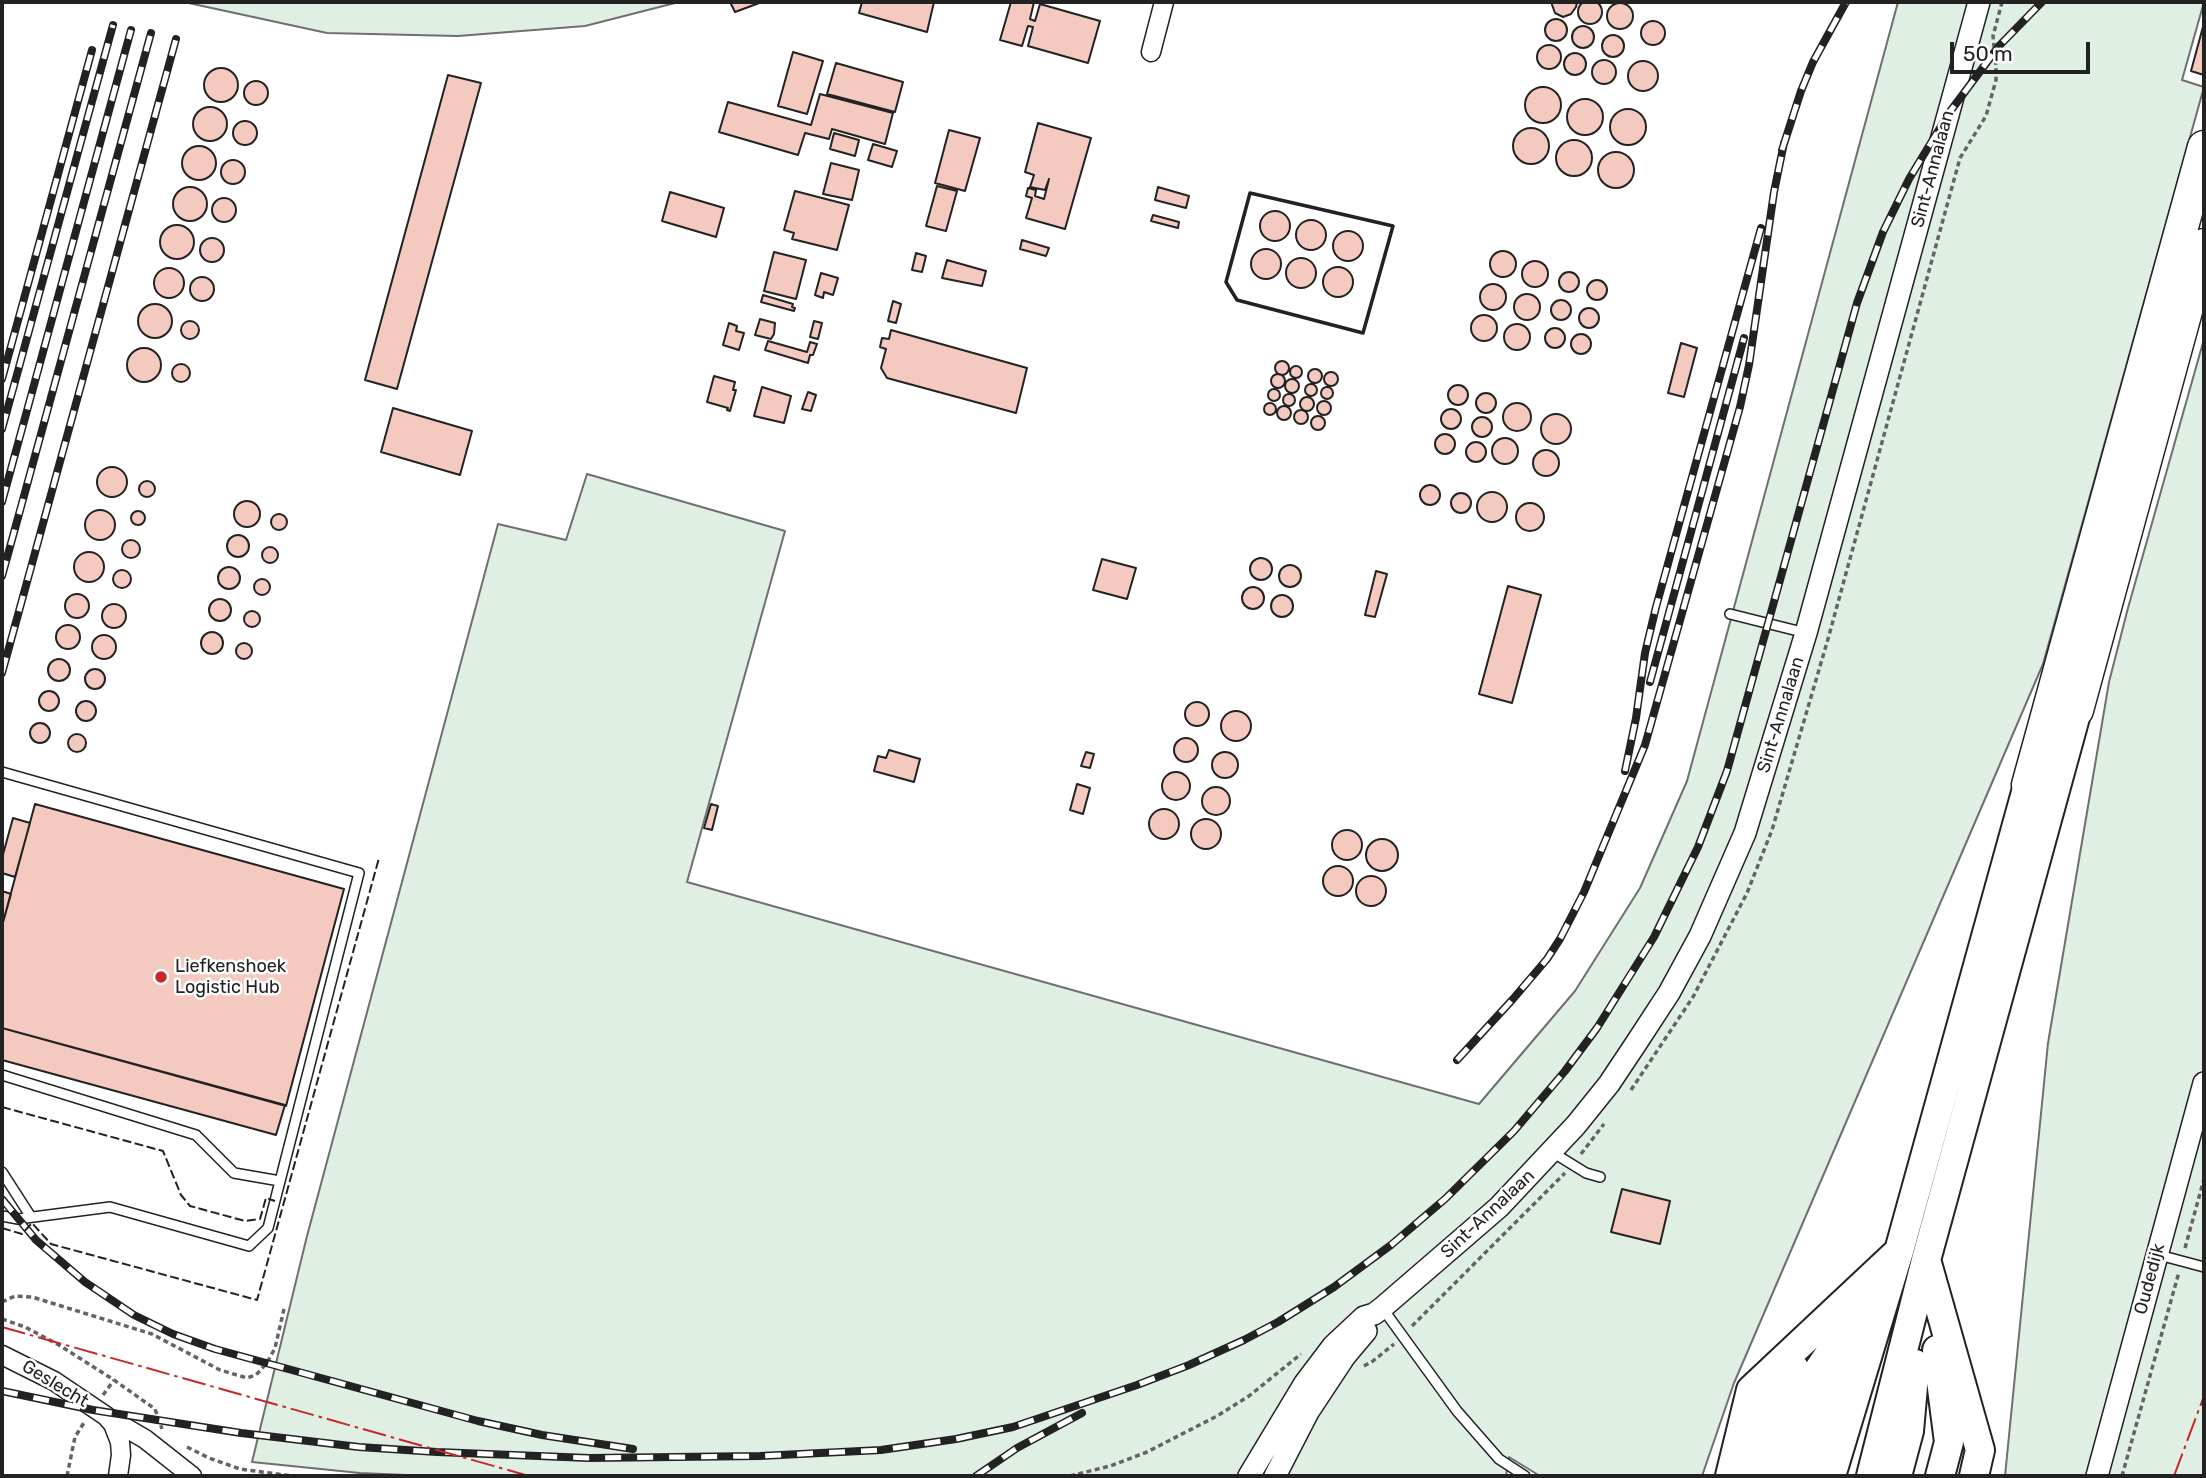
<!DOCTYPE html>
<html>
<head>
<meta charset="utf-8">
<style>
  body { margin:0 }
  #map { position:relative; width:2206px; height:1478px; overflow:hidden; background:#fff; font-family:Rubik,sans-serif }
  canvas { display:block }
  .frame { position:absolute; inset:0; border:4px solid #222; pointer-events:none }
  .scale { position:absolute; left:1950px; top:42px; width:140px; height:32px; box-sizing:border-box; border:4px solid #222; border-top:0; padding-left:9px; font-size:21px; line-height:24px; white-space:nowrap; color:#222; -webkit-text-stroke:5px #fff; paint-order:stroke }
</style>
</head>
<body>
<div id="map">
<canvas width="2206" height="1478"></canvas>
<div class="frame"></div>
<div class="scale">50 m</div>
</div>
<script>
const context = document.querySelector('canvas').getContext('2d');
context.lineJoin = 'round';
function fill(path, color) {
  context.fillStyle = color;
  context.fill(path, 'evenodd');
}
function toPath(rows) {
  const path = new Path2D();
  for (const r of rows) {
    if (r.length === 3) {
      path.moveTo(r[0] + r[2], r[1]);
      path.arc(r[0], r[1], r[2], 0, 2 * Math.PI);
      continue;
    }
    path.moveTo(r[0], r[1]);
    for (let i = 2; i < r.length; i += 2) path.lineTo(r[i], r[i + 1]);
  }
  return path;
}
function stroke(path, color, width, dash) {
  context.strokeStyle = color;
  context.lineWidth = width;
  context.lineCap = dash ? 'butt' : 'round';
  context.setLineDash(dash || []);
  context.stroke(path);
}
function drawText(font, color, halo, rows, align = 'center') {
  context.font = font + ' Rubik,sans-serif';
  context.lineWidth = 5;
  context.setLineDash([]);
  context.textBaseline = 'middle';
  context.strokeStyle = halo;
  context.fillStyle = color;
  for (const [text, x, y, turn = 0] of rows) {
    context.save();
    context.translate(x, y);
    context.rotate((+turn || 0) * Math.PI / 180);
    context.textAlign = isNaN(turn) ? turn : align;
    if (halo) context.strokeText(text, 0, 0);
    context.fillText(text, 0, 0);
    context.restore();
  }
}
const green = toPath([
  [184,2,679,2,585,26,458,36,327,33,184,2],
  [1898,2,2204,2,2182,80,2204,87,2043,664,1734,1383,1702,1476,1540,1476,1509,1457,1506,1476,430,1476,360,1473,252,1462,307,1236,498,524,566,540,587,474,785,531,687,882,1479,1104,1575,991,1640,888,1687,781,1898,2],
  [2204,339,2204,1476,2005,1476,2048,1043,2109,682,2128,608,2204,339]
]);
fill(green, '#e0efe3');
stroke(green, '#6f6f6f', 2);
const building = toPath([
  [1590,12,12],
  [730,2,762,2,735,12,730,2],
  [862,2,934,2,927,32,859,13,862,2],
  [1011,2,1034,2,1030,19,1035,21,1040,4,1100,21,1088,63,1028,46,1033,27,1028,26,1022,46,1000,40,1011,2],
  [1551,2,1577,2,1576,7,1571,14,1563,17,1555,13,1551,2],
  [1620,16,13],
  [1556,30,11],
  [1653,33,12],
  [2204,23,2204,75,2191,71,2204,23],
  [1583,37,11],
  [1613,46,11],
  [1549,57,12],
  [793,52,823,61,807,114,778,106,793,52],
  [1575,64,11],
  [1604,72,12],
  [1643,76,15],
  [836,63,903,82,895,112,827,94,836,63],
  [221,85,17],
  [448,75,481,83,397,389,365,380,448,75],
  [256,93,12],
  [1543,105,18],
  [820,94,893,113,885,144,832,129,829,139,805,133,798,155,719,132,728,102,811,125,820,94],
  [1585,117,18],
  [210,124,17],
  [1628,127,18],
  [245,133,12],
  [1038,123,1091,138,1065,229,1026,218,1032,198,1026,196,1028,188,1036,190,1035,196,1044,199,1049,179,1045,190,1030,187,1034,175,1025,172,1038,123],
  [1531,146,18],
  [949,130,980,138,965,191,935,183,949,130],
  [834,133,859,140,855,156,830,149,834,133],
  [1574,158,18],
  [873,144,897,151,892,167,868,160,873,144],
  [199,163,17],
  [1616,170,18],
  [233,172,12],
  [831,163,859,170,852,200,823,194,831,163],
  [937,186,957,191,946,231,926,226,937,186],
  [1158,187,1189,196,1186,208,1155,200,1158,187],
  [190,204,17],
  [795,191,849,205,837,250,792,239,794,233,784,230,795,191],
  [670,192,724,208,716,237,662,221,670,192],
  [224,210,12],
  [1275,226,15],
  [1153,215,1179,222,1178,228,1151,221,1153,215],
  [1311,235,15],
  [177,242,17],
  [1348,246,15],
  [212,250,12],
  [1022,240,1049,248,1046,256,1020,249,1022,240],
  [1266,264,15],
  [1503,264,13],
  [774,252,806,260,796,299,764,291,774,252],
  [916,253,926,256,922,272,912,270,916,253],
  [1301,273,15],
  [947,260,986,271,982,286,942,278,947,260],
  [1535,274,13],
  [1338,282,15],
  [169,283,15],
  [1569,282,10],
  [821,273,838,278,833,295,824,292,823,298,815,295,821,273],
  [202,289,12],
  [1597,290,10],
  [1493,297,13],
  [1527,307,13],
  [763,295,793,304,792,307,795,308,794,311,761,302,763,295],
  [1561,310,10],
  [893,301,901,304,896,323,888,321,893,301],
  [155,321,17],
  [1589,318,10],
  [1484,328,13],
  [760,319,775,323,774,334,771,339,755,335,760,319],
  [190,330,9],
  [814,321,822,323,818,339,810,337,814,321],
  [729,323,737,326,736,331,744,333,739,350,723,345,729,323],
  [1517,337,13],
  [1555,338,10],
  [891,330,1027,368,1016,413,887,378,881,368,886,349,880,347,882,338,889,339,891,330],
  [1581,344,10],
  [768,341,807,352,810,342,817,344,813,355,810,355,808,363,765,350,768,341],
  [1681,343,1697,348,1684,397,1668,393,1681,343],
  [144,365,17],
  [1282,368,7],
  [181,373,9],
  [1296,372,6],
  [1315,376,7],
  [1331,379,7],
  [1278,381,7],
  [714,376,735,382,733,390,736,390,730,411,727,410,728,408,707,402,714,376],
  [1292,386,7],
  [1311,390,6],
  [1458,395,10],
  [1327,393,6],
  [762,387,791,396,784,423,754,416,762,387],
  [1274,395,6],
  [808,392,816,395,811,411,802,409,808,392],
  [1486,403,10],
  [1289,400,6],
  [1307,404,7],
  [1324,408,7],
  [1270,409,6],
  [1517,417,14],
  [1284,413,7],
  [393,408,472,431,460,475,381,452,393,408],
  [1451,419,10],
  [1301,417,7],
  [1556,429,15],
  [1318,423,7],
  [1482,427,10],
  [1445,444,10],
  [1505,451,13],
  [1476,452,10],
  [1546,463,13],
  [112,482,15],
  [147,489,8],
  [1430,495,10],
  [1492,507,15],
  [1461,503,10],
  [247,514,13],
  [1530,517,14],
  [100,525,15],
  [138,518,7],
  [279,522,8],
  [238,546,11],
  [131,549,9],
  [270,555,8],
  [89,567,15],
  [1261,569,11],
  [1102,559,1136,568,1127,599,1093,590,1102,559],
  [1290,576,11],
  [229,578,11],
  [122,579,9],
  [1376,571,1387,574,1375,617,1365,615,1376,571],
  [262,587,8],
  [1508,586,1541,595,1512,703,1479,694,1508,586],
  [1253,598,11],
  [77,606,12],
  [1282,606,11],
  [220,610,11],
  [114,616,12],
  [252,619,8],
  [68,637,12],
  [212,643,11],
  [104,647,12],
  [244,651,8],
  [59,670,11],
  [95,679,10],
  [49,701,10],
  [86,711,10],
  [1197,714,12],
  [1236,726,15],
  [40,733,10],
  [77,743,9],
  [1186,750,12],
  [889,750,920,759,914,782,874,771,878,756,886,758,889,750],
  [1225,765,13],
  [1086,752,1094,754,1090,768,1081,766,1086,752],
  [1176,786,14],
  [1077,784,1090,788,1083,814,1070,810,1077,784],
  [1216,801,14],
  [35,804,344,889,286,1106,2,1028,2,926,35,804],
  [711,804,718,806,712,830,704,828,711,804],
  [1164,824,15],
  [13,818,30,823,15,877,2,873,2,858,13,818],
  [1206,834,15],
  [1347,845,15],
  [1382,855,16],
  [1338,881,15],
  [1371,891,15],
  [2,891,11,894,2,926,2,891],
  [2,1028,285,1105,276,1135,2,1060,3,1048,2,1048,2,1028],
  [1622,1189,1670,1201,1660,1244,1611,1232,1622,1189]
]);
fill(building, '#f3c9c0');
stroke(building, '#222', 2);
const service = toPath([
  [1730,614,1806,633],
  [2,772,359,873,268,1228,249,1246,110,1207,18,1219,2,1216],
  [2,1075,196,1135,234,1173,280,1181],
  [1552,1152,1586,1173,1600,1177],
  [2,1172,31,1217],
  [2159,1255,2204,1267],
  [1383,1309,1457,1411,1499,1459,1525,1476]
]);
const minor = toPath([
  [1151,52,1164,2],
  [2,1355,54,1381,106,1416,113,1424,120,1442,121,1455,118,1476],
  [109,1418,145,1439,192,1476]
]);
const tertiary = toPath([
  [1249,1476,1305,1383,1333,1346,1364,1317,1374,1314,1382,1308,1499,1207,1576,1125,1609,1084,1635,1045,1669,993,1700,936,1745,833,1806,633,1979,2],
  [1275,1476,1308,1412,1345,1356,1366,1331],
  [2097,1476,2204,1083]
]);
const trunk = toPath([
  [1927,1263,1980,1450,1974,1476],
  [1937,1350,1949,1442,1940,1476],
  [1730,1476,1751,1390,1896,1254],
  [1749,1476,1772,1393,1794,1368],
  [1777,1476,1798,1400,1870,1294],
  [1804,1476,1824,1407,1857,1339],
  [1831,1476,1899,1251,2028,785],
  [1871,1476,1926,1260,2077,710],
  [1897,1476,1909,1431,1915,1364]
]);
const motorway = toPath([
  [2077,710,2204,245],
  [2028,785,2204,147]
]);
stroke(service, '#222', 12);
stroke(minor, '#222', 21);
stroke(tertiary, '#222', 24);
stroke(trunk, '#222', 32);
stroke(motorway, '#222', 35);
stroke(toPath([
  [1631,1090,1693,997,1747,893,1772,830,1828,639,1960,158,1986,116,1996,80,1996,67,1993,36,2002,2],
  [1581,1154,1604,1124],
  [2185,1248,2204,1179],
  [2,1302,15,1296,32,1297,152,1334,220,1370,247,1378,256,1375,267,1363,275,1348,284,1309],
  [2,1319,25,1327,59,1345,114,1380,155,1409,162,1429],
  [1412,1326,1565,1173],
  [1364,1366,1373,1361,1394,1344],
  [103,1395,114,1380],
  [187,1447,209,1458,240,1469,292,1476],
  [67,1476,75,1437,85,1421],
  [1070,1476,1110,1466,1147,1452,1217,1416,1249,1396,1301,1354],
  [2122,1476,2179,1272]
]), '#646464', 3.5, [5, 3.5]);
stroke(service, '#fff', 9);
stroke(minor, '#fff', 18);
stroke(tertiary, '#fff', 21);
stroke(trunk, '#fff', 28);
stroke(motorway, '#fff', 32);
const rail = toPath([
  [1782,150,1801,91,1813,62,1846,2],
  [2,379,92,50],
  [2,429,113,25],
  [2,502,131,30],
  [2,576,151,33],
  [2,673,176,39],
  [1650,682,1744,338],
  [1625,771,1636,718,1645,653,1656,607,1761,228],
  [1457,1060,1513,999,1547,959,1560,939,1584,892,1645,745,1740,407,1749,365,1774,192,1784,143],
  [2,1199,36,1240,85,1282,134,1315,173,1334,215,1349,478,1421,542,1435,633,1449],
  [2,1391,93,1410,241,1433,359,1447,437,1452,589,1458,760,1456,881,1450,956,1439,1013,1427,1137,1385,1189,1365,1244,1340,1278,1322,1334,1287,1391,1245,1445,1199,1514,1131,1565,1071,1597,1028,1654,937,1698,847,1727,771,1857,303,1883,232,1909,179,1949,113,1999,46,2042,2],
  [976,1476,1017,1448,1082,1413]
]);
stroke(rail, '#222', 8);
stroke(rail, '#fff', 5, [16]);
stroke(toPath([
  [2,1107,163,1151,181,1195,190,1206,245,1221,260,1219,266,1198,275,1201],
  [2,1228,22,1234,32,1223,51,1244,257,1300,379,858]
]), '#222', 2, [9, 3.5]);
stroke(toPath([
  [1250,193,1393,226,1363,333,1237,300,1226,282,1250,193]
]), '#222', 3.5);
stroke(toPath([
  [2,1327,529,1476],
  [2174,1476,2204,1396]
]), '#c62828', 2, [24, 5, 3.5, 5]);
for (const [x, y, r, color] of [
  [161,977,7,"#c62828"]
]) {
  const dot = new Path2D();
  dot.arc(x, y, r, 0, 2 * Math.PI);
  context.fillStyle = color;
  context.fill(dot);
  stroke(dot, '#fff', 2.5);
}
drawText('18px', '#222', '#fff', [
  ["Sint-Annalaan",1933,169,-75],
  ["Sint-Annalaan",1781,715,-73],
  ["Sint-Annalaan",1488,1214,-43],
  ["Oudedijk",2150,1279,-75],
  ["Geslecht",55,1384,31]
]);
drawText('18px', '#222', '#fff', [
  ["Liefkenshoek",175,967],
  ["Logistic Hub",175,988]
], 'left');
</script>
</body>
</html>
